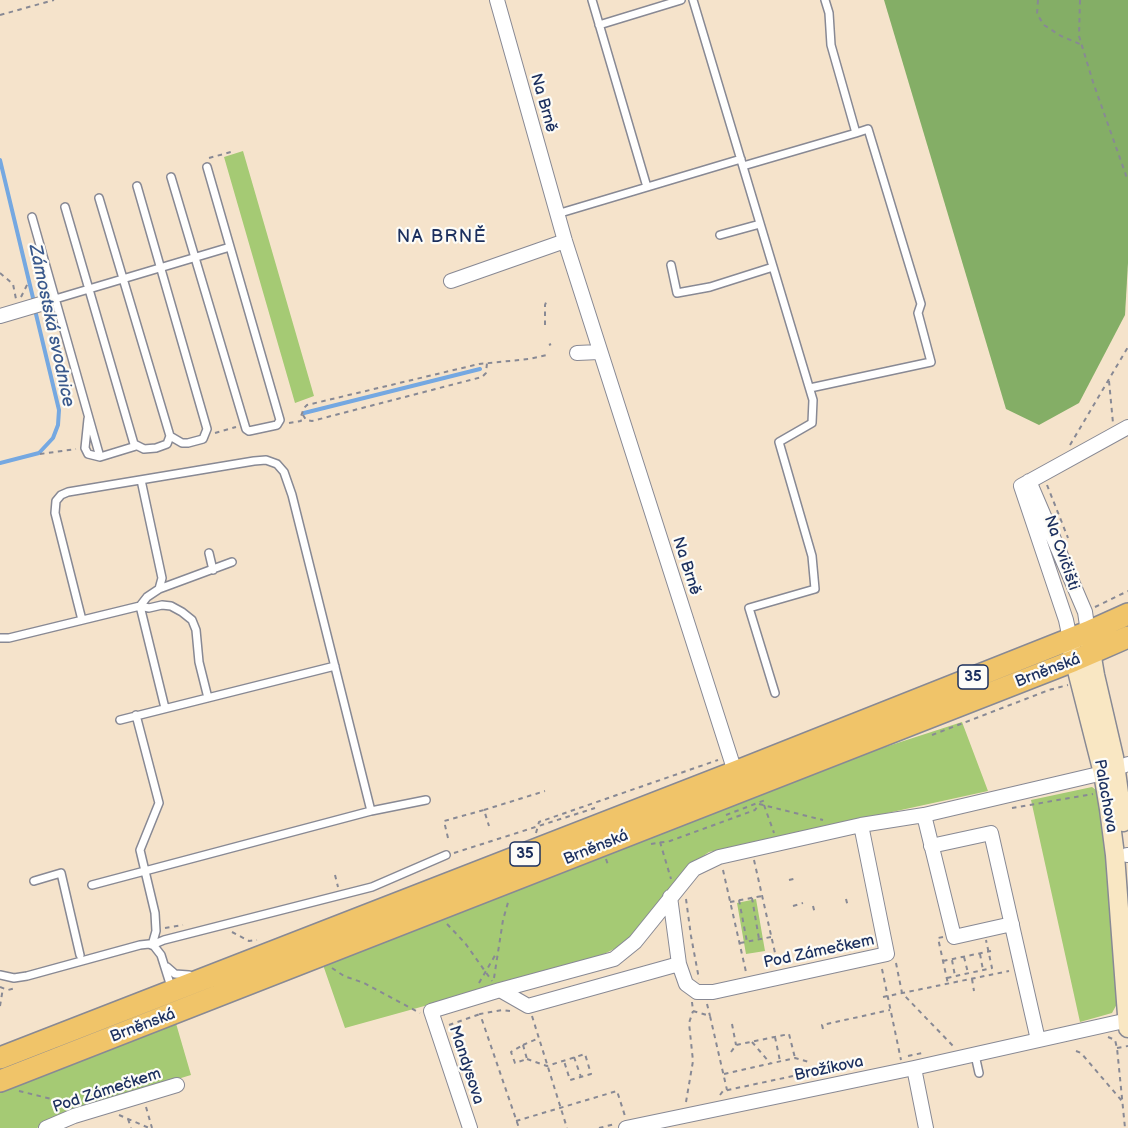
<!DOCTYPE html>
<html>
<head>
<meta charset="utf-8">
<style>
  body { margin:0 }
  canvas { display:block; background:#f5e3cb }
</style>
</head>
<body>
<canvas width="1128" height="1128"></canvas>
<script>
const context = document.querySelector('canvas').getContext('2d');
context.lineJoin = 'round';
function fill(path, color) {
  context.fillStyle = color;
  context.fill(path, 'evenodd');
}
function toPath(rows) {
  const path = new Path2D();
  for (const r of rows) {
    path.moveTo(r[0], r[1]);
    for (let i = 2; i < r.length; i += 2) path.lineTo(r[i], r[i + 1]);
  }
  return path;
}
function stroke(path, color, width, dash) {
  context.strokeStyle = color;
  context.lineWidth = width;
  context.lineCap = dash ? 'butt' : 'round';
  context.setLineDash(dash || []);
  context.stroke(path);
}
function drawText(font, color, halo, rows, align = 'center') {
  context.font = font + ' "Balsamiq Sans",sans-serif';
  context.lineWidth = 4.5;
  context.setLineDash([]);
  context.textBaseline = 'middle';
  context.strokeStyle = halo;
  context.fillStyle = color;
  for (const [text, x, y, turn = 0] of rows) {
    context.save();
    context.translate(x, y);
    context.rotate((+turn || 0) * Math.PI / 180);
    context.textAlign = isNaN(turn) ? turn : align;
    if (halo) context.strokeText(text, 0, 0);
    context.fillText(text, 0, 0);
    context.restore();
  }
}
fill(toPath([
  [243,151,314,396,295,403,224,157],
  [962,722,988,791,709,852,686,868,624,944,594,959,345,1028,322,962,711,810,794,782,839,762],
  [1092,787,1099,792,1109,867,1118,1002,1112,1013,1080,1022,1031,800],
  [756,899,765,951,746,954,737,903],
  [175,1020,191,1075,78,1109,49,1120,37,1128,0,1128,0,1088]
]), '#a5ca74');
fill(toPath([
  [884,0,1128,0,1128,263,1125,315,1079,403,1039,425,1006,409]
]), '#84ae66');
stroke(toPath([
  [0,160,34,302],
  [304,413,480,369],
  [0,463,39,453,53,438,58,425,59,410,35,310]
]), '#75a8e1', 4);
const lane = toPath([
  [592,0,647,187],
  [693,0,813,400,812,423,779,442,812,556,815,589,749,608,775,693],
  [599,25,681,0],
  [743,166,856,133,831,45,829,13,825,0],
  [171,177,246,429,249,431,277,425,280,420,207,167],
  [137,186,207,429,203,439,188,443,182,443,170,436],
  [65,207,134,444,144,449,156,448,167,444,170,436,99,198],
  [557,214,741,159],
  [32,217,100,457],
  [720,235,760,224],
  [671,265,677,293,710,287,773,267],
  [52,300,230,247],
  [810,388,931,362,918,313,921,304,868,129,856,133],
  [88,419,85,448,88,454,100,457,136,446],
  [141,480,162,578,159,589,147,597,140,606,149,608,162,605,171,606,182,612,192,620,196,630,199,662,208,698],
  [209,553,213,570],
  [159,589,232,562],
  [82,620,55,513,56,501,61,495,68,492,254,461,266,460,277,464,284,472,292,495,371,811],
  [0,638,9,638,140,606,165,708],
  [136,715,159,803,140,850,155,913,156,931,152,945],
  [120,720,335,666],
  [34,881,61,873,80,955],
  [92,885,371,811,426,800],
  [152,945,164,940,372,887,446,855],
  [167,967,175,974,189,975],
  [0,975,14,978,27,976,140,945,149,944,154,946,161,955,172,990],
  [975,1055,979,1073]
]);
const street = toPath([
  [497,0,565,241,737,778],
  [451,281,565,241],
  [0,316,44,303],
  [577,353,599,352],
  [1029,481,1085,612,1088,632],
  [1070,639,1066,620,1021,486,1128,427],
  [924,815,954,937,1012,924],
  [931,846,991,833,1038,1040],
  [1127,855,1128,855],
  [670,897,679,964,686,984,697,992,713,992,887,954,861,825],
  [500,990,528,1006,679,964],
  [914,1068,926,1128],
  [46,1128,74,1116,177,1085],
  [470,1128,431,1011,500,990,614,959,635,942,694,869,719,857,861,825,924,815,1103,773,1128,764],
  [626,1128,914,1068,1128,1020]
]);
const secondary = toPath([
  [1089,640,1095,675,1114,757,1123,822],
  [1071,647,1103,773,1109,809,1115,855,1128,1028]
]);
const primary = toPath([
  [0,1058,735,772,1088,632,1128,614],
  [0,1081,1073,661,1128,637]
]);
stroke(lane, '#888994', 10);
stroke(street, '#888994', 16);
stroke(secondary, '#888994', 21);
stroke(primary, '#888994', 24);
stroke(toPath([
  [1038,0,1037,14,1044,25,1061,36,1082,45],
  [1080,0,1079,36,1093,82,1128,181],
  [0,15,54,0],
  [209,158,231,152,232,154],
  [0,273,13,284,16,299],
  [21,297,29,281],
  [545,325,545,305,547,300],
  [549,345,551,344],
  [1109,381,1113,423],
  [303,415,306,420,312,421,482,377,486,373,487,363],
  [289,423,301,421,300,419,304,408,307,405,479,364,529,359,547,355],
  [215,433,236,427],
  [1070,445,1128,347],
  [40,454,76,449],
  [1047,485,1068,538],
  [1095,607,1128,591],
  [932,735,1049,690,1068,685],
  [759,804,823,820],
  [764,805,774,833],
  [1012,808,1093,794],
  [484,810,545,791],
  [726,815,768,799],
  [536,833,539,822,718,760],
  [448,838,444,821,484,810,489,826],
  [660,842,671,879],
  [651,844,670,841,755,810,759,804],
  [454,853,595,808],
  [606,859,608,865],
  [754,860,778,966],
  [723,870,746,972],
  [335,875,338,887],
  [789,880,797,878],
  [752,898,759,939],
  [686,899,691,936,699,979],
  [846,899,848,907],
  [739,900,747,942],
  [730,902,762,896],
  [793,906,803,903],
  [813,906,815,914],
  [447,924,465,943,492,981],
  [165,928,183,925],
  [232,932,249,941,257,940],
  [943,937,938,938,948,984],
  [740,943,771,937],
  [980,954,983,970],
  [964,957,968,973],
  [952,960,955,976],
  [943,961,991,951],
  [896,963,902,993,954,1047],
  [332,968,344,976,364,983,420,1013],
  [882,969,901,1060],
  [494,978,503,920,509,899],
  [947,978,992,968,986,940],
  [972,979,974,991],
  [479,983,497,952],
  [0,987,8,990,16,988],
  [883,997,1009,971],
  [692,1002,693,1011,710,1016,727,1090],
  [707,1004,710,1016],
  [0,1006,3,988],
  [510,1011,502,1010,480,1014,519,1128],
  [532,1016,567,1128],
  [732,1024,736,1045],
  [449,1025,480,1014],
  [823,1029,822,1025,890,1010],
  [775,1037,780,1061],
  [1108,1037,1115,1040,1117,1048,1125,1128],
  [752,1042,770,1063],
  [523,1045,527,1059,515,1063,511,1052,523,1045],
  [523,1045,539,1038],
  [1117,1048,1128,1046],
  [1076,1051,1081,1053,1122,1101],
  [731,1052,736,1045,789,1034,795,1058],
  [908,1056,922,1053],
  [574,1057,581,1077],
  [527,1059,547,1066,585,1054,591,1074,570,1080,564,1061],
  [724,1074,795,1058,809,1062],
  [19,1091,72,1104],
  [720,1095,723,1091,854,1063,857,1067],
  [686,1102,693,1061,689,1023,693,1011],
  [146,1107,152,1128],
  [119,1115,149,1128],
  [128,1119,131,1128],
  [516,1121,617,1091,625,1116],
  [599,1128,615,1124]
]), '#888994', 2, [4.5, 4.5]);
stroke(lane, '#fff', 7);
stroke(street, '#fff', 14);
stroke(secondary, '#f9e7c3', 18);
stroke(primary, '#f0c469', 21);
for (const [x, y, w] of [
  [973,677,30],
  [525,854,30]
]) {
  const box = new Path2D();
  box.roundRect(x - w / 2, y - 12, w, 24, 4.5);
  context.fillStyle = '#fdfcf7';
  context.fill(box);
  stroke(box, '#1b2f5e', 1.5);
}
drawText('bold 15px', '#1b2f5e', null, [
  ["35",973,677],
  ["35",525,854]
]);
drawText('16px', '#1b2f5e', '#fdfcf7', [
  ["Na Brně",543,103,74],
  ["Na Cvičišti",1061,553,71],
  ["Na Brně",686,566,72],
  ["Brněnská",1048,671,-21],
  ["Palachova",1105,796,80],
  ["Brněnská",596,848,-22],
  ["Pod Zámečkem",819,952,-12],
  ["Brněnská",143,1026,-21],
  ["Mandysova",466,1065,72],
  ["Brožíkova",829,1069,-12],
  ["Pod Zámečkem",107,1091,-18]
]);
context.letterSpacing = '1.5px';
drawText('18px', '#1b2f5e', '#fdfcf7', [
  ["NA BRNĚ",442,237]
]);
context.letterSpacing = '0px';
drawText('italic 18px', '#3a598c', '#fdfcf7', [
  ["Zámostská svodnice",51,326,78]
]);
</script>
</body>
</html>
